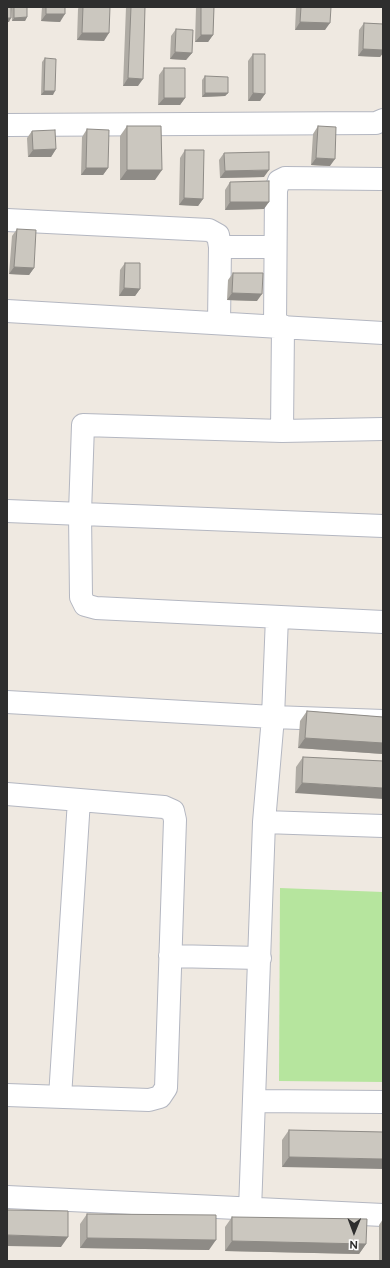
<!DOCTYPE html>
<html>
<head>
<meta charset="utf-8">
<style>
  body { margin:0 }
  #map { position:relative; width:390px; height:1268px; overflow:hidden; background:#efe9e1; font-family:Figtree,sans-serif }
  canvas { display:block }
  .frame { position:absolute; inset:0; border:8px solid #2e2e2e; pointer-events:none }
  .north { position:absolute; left:334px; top:1212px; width:40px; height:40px; -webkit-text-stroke:3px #fff; paint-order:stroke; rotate:181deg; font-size:11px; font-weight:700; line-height:16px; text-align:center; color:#2e2e2e }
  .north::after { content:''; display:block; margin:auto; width:14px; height:18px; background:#2e2e2e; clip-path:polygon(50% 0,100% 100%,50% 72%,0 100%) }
</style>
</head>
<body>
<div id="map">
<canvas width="390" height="1268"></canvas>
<div class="frame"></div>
<div class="north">N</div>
</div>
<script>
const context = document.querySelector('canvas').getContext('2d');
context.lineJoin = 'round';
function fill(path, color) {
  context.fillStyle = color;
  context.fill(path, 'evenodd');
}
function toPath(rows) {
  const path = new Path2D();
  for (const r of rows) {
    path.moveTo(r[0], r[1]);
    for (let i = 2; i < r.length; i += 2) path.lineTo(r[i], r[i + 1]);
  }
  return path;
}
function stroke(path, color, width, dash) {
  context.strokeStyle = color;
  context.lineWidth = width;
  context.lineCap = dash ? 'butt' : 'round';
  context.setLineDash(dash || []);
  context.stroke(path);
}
fill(toPath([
  [280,888,383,892,383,1082,279,1081]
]), '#b6e59e');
const minor = toPath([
  [7,125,376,123,383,120],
  [7,220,209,230,218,235,220,247,219,323],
  [220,247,275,247],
  [7,311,383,333],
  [275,326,276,190,279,181,285,178,381,179],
  [383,429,282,431,83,425,80,513,81,597,85,605,96,608,383,622],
  [282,431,283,326],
  [7,511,383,526],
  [7,702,273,717,383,721],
  [7,794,164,807,173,811,175,820,166,1088,160,1097,149,1100,7,1095],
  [264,822,383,826],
  [170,956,260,958],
  [60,1097,79,800],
  [255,1101,383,1102],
  [7,1197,383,1215],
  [250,1210,264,822,273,717,277,617]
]);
stroke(minor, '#b4b7c1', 24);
stroke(minor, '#fff', 22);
fill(toPath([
  [11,7,27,7,27,17,25,21,12,21],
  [42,7,65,7,60,22,41,21],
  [79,7,110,7,104,41,77,40,78,9],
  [126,7,145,7,138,86,123,86],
  [196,7,214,7,213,35,208,42,195,42],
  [296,7,331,7,325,30,295,30],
  [364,23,383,24,383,53,380,57,358,56,359,30],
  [176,29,192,53,186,60,170,59,171,36],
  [253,54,265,94,260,101,248,101,248,61],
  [45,58,53,95,41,95,42,62],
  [164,68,185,98,180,105,158,105,159,75],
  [205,76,228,93,225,96,202,97,202,80],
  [127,126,155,180,120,180,120,136],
  [318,126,330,166,311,165,313,134],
  [87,129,108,168,103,175,81,175,82,137],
  [32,131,56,149,51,157,28,157,27,138],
  [185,150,203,199,198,206,179,205,180,158],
  [224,153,264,177,220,178,219,160],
  [230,182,264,209,225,210,225,190],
  [17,229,34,268,29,275,9,274,12,236],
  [125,263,140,289,135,296,119,296,120,270],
  [233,273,257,301,227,300,228,280],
  [307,711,383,717,383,754,298,748,300,721],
  [303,757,383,761,295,793,296,767],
  [289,1130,383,1132,282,1167,282,1140],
  [87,1214,209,1250,80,1248,80,1224],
  [232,1217,366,1244,359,1254,225,1251,225,1227],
  [383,1219,383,1261,379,1261,379,1225]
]), '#afaba4');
fill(toPath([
  [46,14,65,14,60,22,41,21],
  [27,17,25,21,12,21,14,18],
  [7,18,11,18,9,22,7,22],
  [300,22,330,23,325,30,295,30],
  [82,33,109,33,104,41,77,40],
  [201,35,213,35,208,42,195,42],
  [363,49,383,50,383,53,380,57,358,56],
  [175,52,192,53,186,60,170,59],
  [128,78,143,79,138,86,123,86],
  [44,91,55,91,53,95,41,95],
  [205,93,228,93,225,96,202,97],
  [253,93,265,94,260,101,248,101],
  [164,98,185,98,180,105,158,105],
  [56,149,51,157,28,157,33,150],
  [316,158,335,159,330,166,311,165],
  [86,168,108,168,103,175,81,175],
  [127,170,162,170,155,180,120,180],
  [269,170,264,177,220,178,225,171],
  [184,198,203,199,198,206,179,205],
  [230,202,269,202,264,209,225,210],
  [14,267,34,268,29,275,9,274],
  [124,288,140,289,135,296,119,296],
  [232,293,262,294,257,301,227,300],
  [305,738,383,743,383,754,298,748],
  [302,783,383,788,383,799,295,793],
  [289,1157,383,1159,383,1169,282,1167],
  [7,1235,68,1237,61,1247,7,1246],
  [87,1238,216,1240,209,1250,80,1248],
  [232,1241,366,1244,359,1254,225,1251]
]), '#8e8b86');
const building = toPath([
  [7,7,11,7,11,18,7,18,7,7],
  [14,7,27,7,27,17,14,18,14,7],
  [46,7,65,7,65,14,46,14,46,7],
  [83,7,110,7,109,33,82,33,83,7],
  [131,7,145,7,143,79,128,78,131,7],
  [201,7,214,7,213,35,201,35,201,7],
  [301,7,331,7,330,23,300,22,301,7],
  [364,23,383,24,383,50,363,49,364,23],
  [176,29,193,30,192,53,175,52,176,29],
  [253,54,265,54,265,94,253,93,253,54],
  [45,58,56,59,55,91,44,91,45,58],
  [164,68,185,68,185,98,164,98,164,68],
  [205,76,228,77,228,93,205,93,205,76],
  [127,126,161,126,162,170,127,170,127,126],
  [318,126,336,127,335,159,316,158,318,126],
  [87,129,109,130,108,168,86,168,87,129],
  [55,130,56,149,33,150,32,131,55,130],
  [185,150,204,150,203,199,184,198,185,150],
  [269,152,269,170,225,171,224,153,269,152],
  [269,181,269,202,230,202,230,182,269,181],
  [17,229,36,230,34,268,14,267,17,229],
  [125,263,140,263,140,289,124,288,125,263],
  [233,273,263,273,262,294,232,293,233,273],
  [307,711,383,717,383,743,305,738,307,711],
  [303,757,383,761,383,788,302,783,303,757],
  [289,1130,383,1132,383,1159,289,1157,289,1130],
  [7,1210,68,1211,68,1237,7,1235,7,1210],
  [87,1214,216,1215,216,1240,87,1238,87,1214],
  [232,1217,367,1219,366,1244,232,1241,232,1217]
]);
fill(building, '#cbc7bf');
stroke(building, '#8e8b86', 1);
</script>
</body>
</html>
